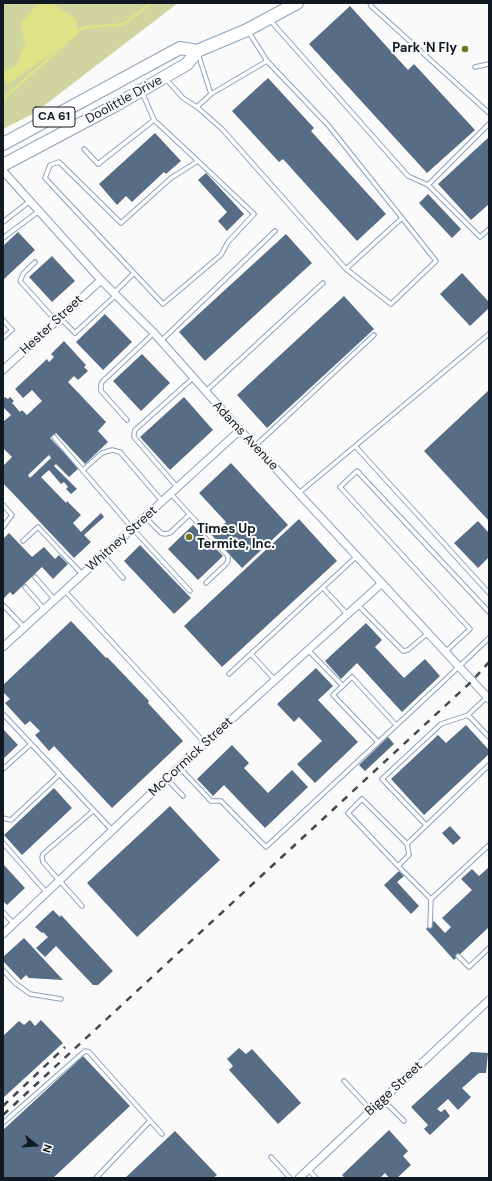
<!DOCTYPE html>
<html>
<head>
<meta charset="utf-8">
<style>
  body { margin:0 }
  #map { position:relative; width:492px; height:1181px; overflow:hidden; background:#fafafa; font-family:"DM Sans",sans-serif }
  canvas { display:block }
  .frame { position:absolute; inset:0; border:4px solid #111923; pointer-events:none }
  .north { position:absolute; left:16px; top:1125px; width:40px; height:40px; -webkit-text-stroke:3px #fafafa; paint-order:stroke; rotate:107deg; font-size:11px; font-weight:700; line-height:16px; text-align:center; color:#111923 }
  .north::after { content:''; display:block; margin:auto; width:14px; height:18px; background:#111923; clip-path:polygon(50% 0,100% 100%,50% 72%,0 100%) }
</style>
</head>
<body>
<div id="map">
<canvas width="492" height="1181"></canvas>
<div class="frame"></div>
<div class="north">N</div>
</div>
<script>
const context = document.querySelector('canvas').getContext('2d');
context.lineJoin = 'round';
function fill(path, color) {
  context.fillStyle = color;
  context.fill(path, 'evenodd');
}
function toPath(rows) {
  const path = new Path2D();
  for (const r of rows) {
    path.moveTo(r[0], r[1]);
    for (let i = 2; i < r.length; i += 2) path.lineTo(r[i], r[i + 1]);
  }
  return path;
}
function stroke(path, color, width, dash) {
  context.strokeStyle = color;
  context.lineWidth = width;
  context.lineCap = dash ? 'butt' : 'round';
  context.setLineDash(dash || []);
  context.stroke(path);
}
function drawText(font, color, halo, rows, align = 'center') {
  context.font = font + ' "DM Sans",sans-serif';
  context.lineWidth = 4;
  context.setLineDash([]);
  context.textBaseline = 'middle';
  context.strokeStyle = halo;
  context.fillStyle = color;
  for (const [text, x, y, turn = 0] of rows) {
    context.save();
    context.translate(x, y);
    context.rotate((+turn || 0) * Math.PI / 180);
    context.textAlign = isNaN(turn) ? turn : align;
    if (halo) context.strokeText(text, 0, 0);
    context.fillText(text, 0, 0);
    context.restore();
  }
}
fill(toPath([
  [3,3,178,3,33,114,3,129]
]), '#d0d49e');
fill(toPath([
  [38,3,52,3,77,20,77,35,7,85,3,72,16,66,25,44,21,23]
]), '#dee486');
stroke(toPath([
  [75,34,82,28,124,24,151,3],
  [3,99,66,43]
]), '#dee486', 2.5);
fill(toPath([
  [350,6,408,70,414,64,475,130,427,173,309,44],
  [268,78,314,128,311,131,386,214,357,241,283,159,279,162,232,111],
  [155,133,181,161,166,174,164,172,132,202,126,196,117,205,99,184],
  [489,137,489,204,471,220,438,184],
  [206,173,244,214,227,231,218,221,227,212,198,180],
  [428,194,461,229,452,238,419,203],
  [18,232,35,250,3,280,3,246],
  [286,234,312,263,205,361,179,332],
  [52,256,75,281,52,302,29,277],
  [462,273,489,302,489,308,470,326,440,294],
  [344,296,374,329,267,428,237,395],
  [105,314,132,342,103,370,76,342],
  [64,341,86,365,84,367,88,371,78,380,74,376,68,382,106,422,98,431,108,442,85,464,56,433,50,438,79,468,69,477,56,464,54,466,77,489,71,494,66,489,68,487,64,482,61,484,49,470,41,477,66,503,67,501,81,515,73,523,81,532,101,513,104,517,84,535,91,542,74,558,3,483,3,466,12,457,3,448,3,422,11,415,3,407,3,399,5,397,8,399,10,397,14,401,12,403,20,412,22,410,27,415,42,401,32,390,23,398,15,389,47,359,49,362,54,357,51,354],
  [49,455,51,458,30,478,28,475],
  [142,354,170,383,141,411,113,381],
  [489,390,489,521,424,451],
  [184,397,213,430,170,470,140,437],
  [231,463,288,525,242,568,212,536,226,522,199,493],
  [299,519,337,561,222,667,184,626],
  [478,521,489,533,489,557,478,568,454,543],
  [193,525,223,556,198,580,168,549],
  [9,533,32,557,44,547,55,559,59,555,68,564,53,579,42,567,13,595,10,592,3,599,3,539],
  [140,545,191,598,174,614,124,561],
  [71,621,106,658,107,657,149,701,148,703,183,741,112,808,54,746,49,751,35,735,40,731,30,721,25,725,5,703,10,699,3,692,3,685],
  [366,623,382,640,375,647,404,678,425,659,440,676,402,712,357,663,341,679,325,661],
  [316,668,333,686,318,700,358,742,315,783,297,764,322,741,299,717,294,722,277,704],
  [466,725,489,750,489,754,424,815,391,779,438,735,446,743],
  [3,729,18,745,3,759],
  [388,737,394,744,365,771,359,765],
  [232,745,249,763,244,768,268,793,292,770,308,787,265,828,224,785,213,796,197,779],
  [54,788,72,808,22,855,4,835],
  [170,806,220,860,137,937,87,883],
  [450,826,461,838,453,845,442,833],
  [3,864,25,888,7,905,3,901],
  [489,867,489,927,454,960,426,929,434,921,445,933,451,927,442,918,472,890,461,879,472,869,479,876],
  [399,871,404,876,397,882,419,906,411,914,384,885],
  [53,910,60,917,61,915,113,971,98,985,93,985,56,946,45,957,36,948,48,937,43,932,42,933,35,927],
  [24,938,63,980,29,978,26,975,21,980,3,961,3,957],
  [30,1020,35,1026,41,1020,63,1043,3,1098,3,1036,19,1021,24,1025],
  [239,1048,246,1054,252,1049,301,1103,278,1124,229,1070,233,1066,227,1059],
  [471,1052,488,1053,486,1073,479,1073,462,1088,471,1097,458,1110,448,1099,437,1109,441,1112,445,1109,450,1116,430,1135,424,1129,428,1125,411,1107],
  [83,1056,130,1106,53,1178,3,1178,3,1130],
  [389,1130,408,1151,403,1156,411,1165,397,1178,389,1178,385,1173,380,1178,345,1178,342,1175],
  [175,1131,217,1175,213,1178,125,1178]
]), '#576d86');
const lane = toPath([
  [370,3,371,6,489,113],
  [269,19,408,176,428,185,480,237,489,229],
  [198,54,211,94,197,107,222,129,346,269,402,218,328,125,267,61,248,31],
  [475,67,489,64],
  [165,78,183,98,197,107],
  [142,92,154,120,198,161,254,214,228,242,221,255,163,304,45,178,50,165,59,162,121,223,171,178,198,161],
  [211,94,267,61],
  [84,149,98,164,154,120],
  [428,185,489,124],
  [3,222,30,201],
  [3,238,39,211],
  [35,262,23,274,20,281,56,321],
  [346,269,391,304,436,261,402,218],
  [114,293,134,273],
  [60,318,75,333,116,295],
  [3,320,12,330,3,338],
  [161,341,275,231],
  [206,391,323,283],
  [127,420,101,391,101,385,102,382,154,333],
  [54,437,133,529,190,591],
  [255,446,374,335],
  [355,446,489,593],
  [83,470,102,453,112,450,120,452,162,501],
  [177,487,134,437,134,434,135,430,193,378],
  [299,493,489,334],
  [171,494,228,556,228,561,226,564,206,583],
  [3,505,12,515,3,527],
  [145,517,161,533,165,534,170,533,189,515],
  [23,541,38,527,62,553],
  [64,555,83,575],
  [104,556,123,578],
  [35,577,55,600],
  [25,587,44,609],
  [323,588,348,615],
  [65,591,205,743],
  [3,605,24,627],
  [358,605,403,651,408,650,428,633],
  [308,650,343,686],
  [445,652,470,629,340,487,357,471,489,612],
  [251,654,275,680],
  [229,674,357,556],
  [489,693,487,697,468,715,489,737],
  [3,714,112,830],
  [378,742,333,695,352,677,396,725],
  [179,767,211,801,221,801,266,847,446,679,489,638],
  [3,769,31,744],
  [167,779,183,796],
  [362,799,407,844,409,855,398,866,348,813,362,799],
  [3,818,11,820,59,775],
  [426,825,382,779,441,724,468,715],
  [3,843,46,892],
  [407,844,489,765],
  [398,866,431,899,489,845],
  [82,906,43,862,42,857,43,854,93,811],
  [3,912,14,924],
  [430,926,431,899],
  [458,956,469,967,489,948],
  [3,970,15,983,30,994,61,999],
  [344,1081,371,1110],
  [383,1100,404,1121],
  [3,1123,85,1051,89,1052,162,1134],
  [271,1157,290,1178],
  [308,1169,316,1178],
  [96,1178,150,1121]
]);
const street = toPath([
  [3,171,101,280,154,333,240,430,489,699],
  [3,370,101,280],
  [3,647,240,430],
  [3,934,179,767,382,583],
  [299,1178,489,1000]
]);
const primary = toPath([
  [3,144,180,48,197,51,247,30,297,3],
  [3,165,116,105,187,64,197,51]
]);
stroke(lane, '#8ba2bd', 5.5);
stroke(street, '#8ba2bd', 9);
stroke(primary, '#8ba2bd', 14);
stroke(lane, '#fff', 3.5);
stroke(street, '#fff', 7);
stroke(primary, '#fff', 12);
stroke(toPath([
  [3,1106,65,1047],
  [3,1115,472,681,489,662]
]), '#424951', 2.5, [7, 7]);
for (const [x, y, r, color] of [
  [465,49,4,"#72751d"],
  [189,537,4,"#72751d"]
]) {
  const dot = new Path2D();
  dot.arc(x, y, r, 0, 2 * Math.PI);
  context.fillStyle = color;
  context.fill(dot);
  stroke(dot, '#fafafa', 1.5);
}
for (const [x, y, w] of [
  [54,117,42]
]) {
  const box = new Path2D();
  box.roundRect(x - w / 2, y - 10, w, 20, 3);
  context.fillStyle = '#fafafa';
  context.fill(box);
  stroke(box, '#111923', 1);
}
drawText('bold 12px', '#111923', null, [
  ["CA 61",54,117]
]);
drawText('bold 13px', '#111923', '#fafafa', [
  ["Park 'N Fly",457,49],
  ["Times Up",197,530,"left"],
  ["Termite, Inc.",197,545,"left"]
], 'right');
drawText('13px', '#111923', '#fafafa', [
  ["Doolittle Drive",124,100,-29],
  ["Hester Street",52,325,-43],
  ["Adams Avenue",245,436,47],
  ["Whitney Street",122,539,-42],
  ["McCormick Street",191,757,-43],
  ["Bigge Street",394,1089,-43]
]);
</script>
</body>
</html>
